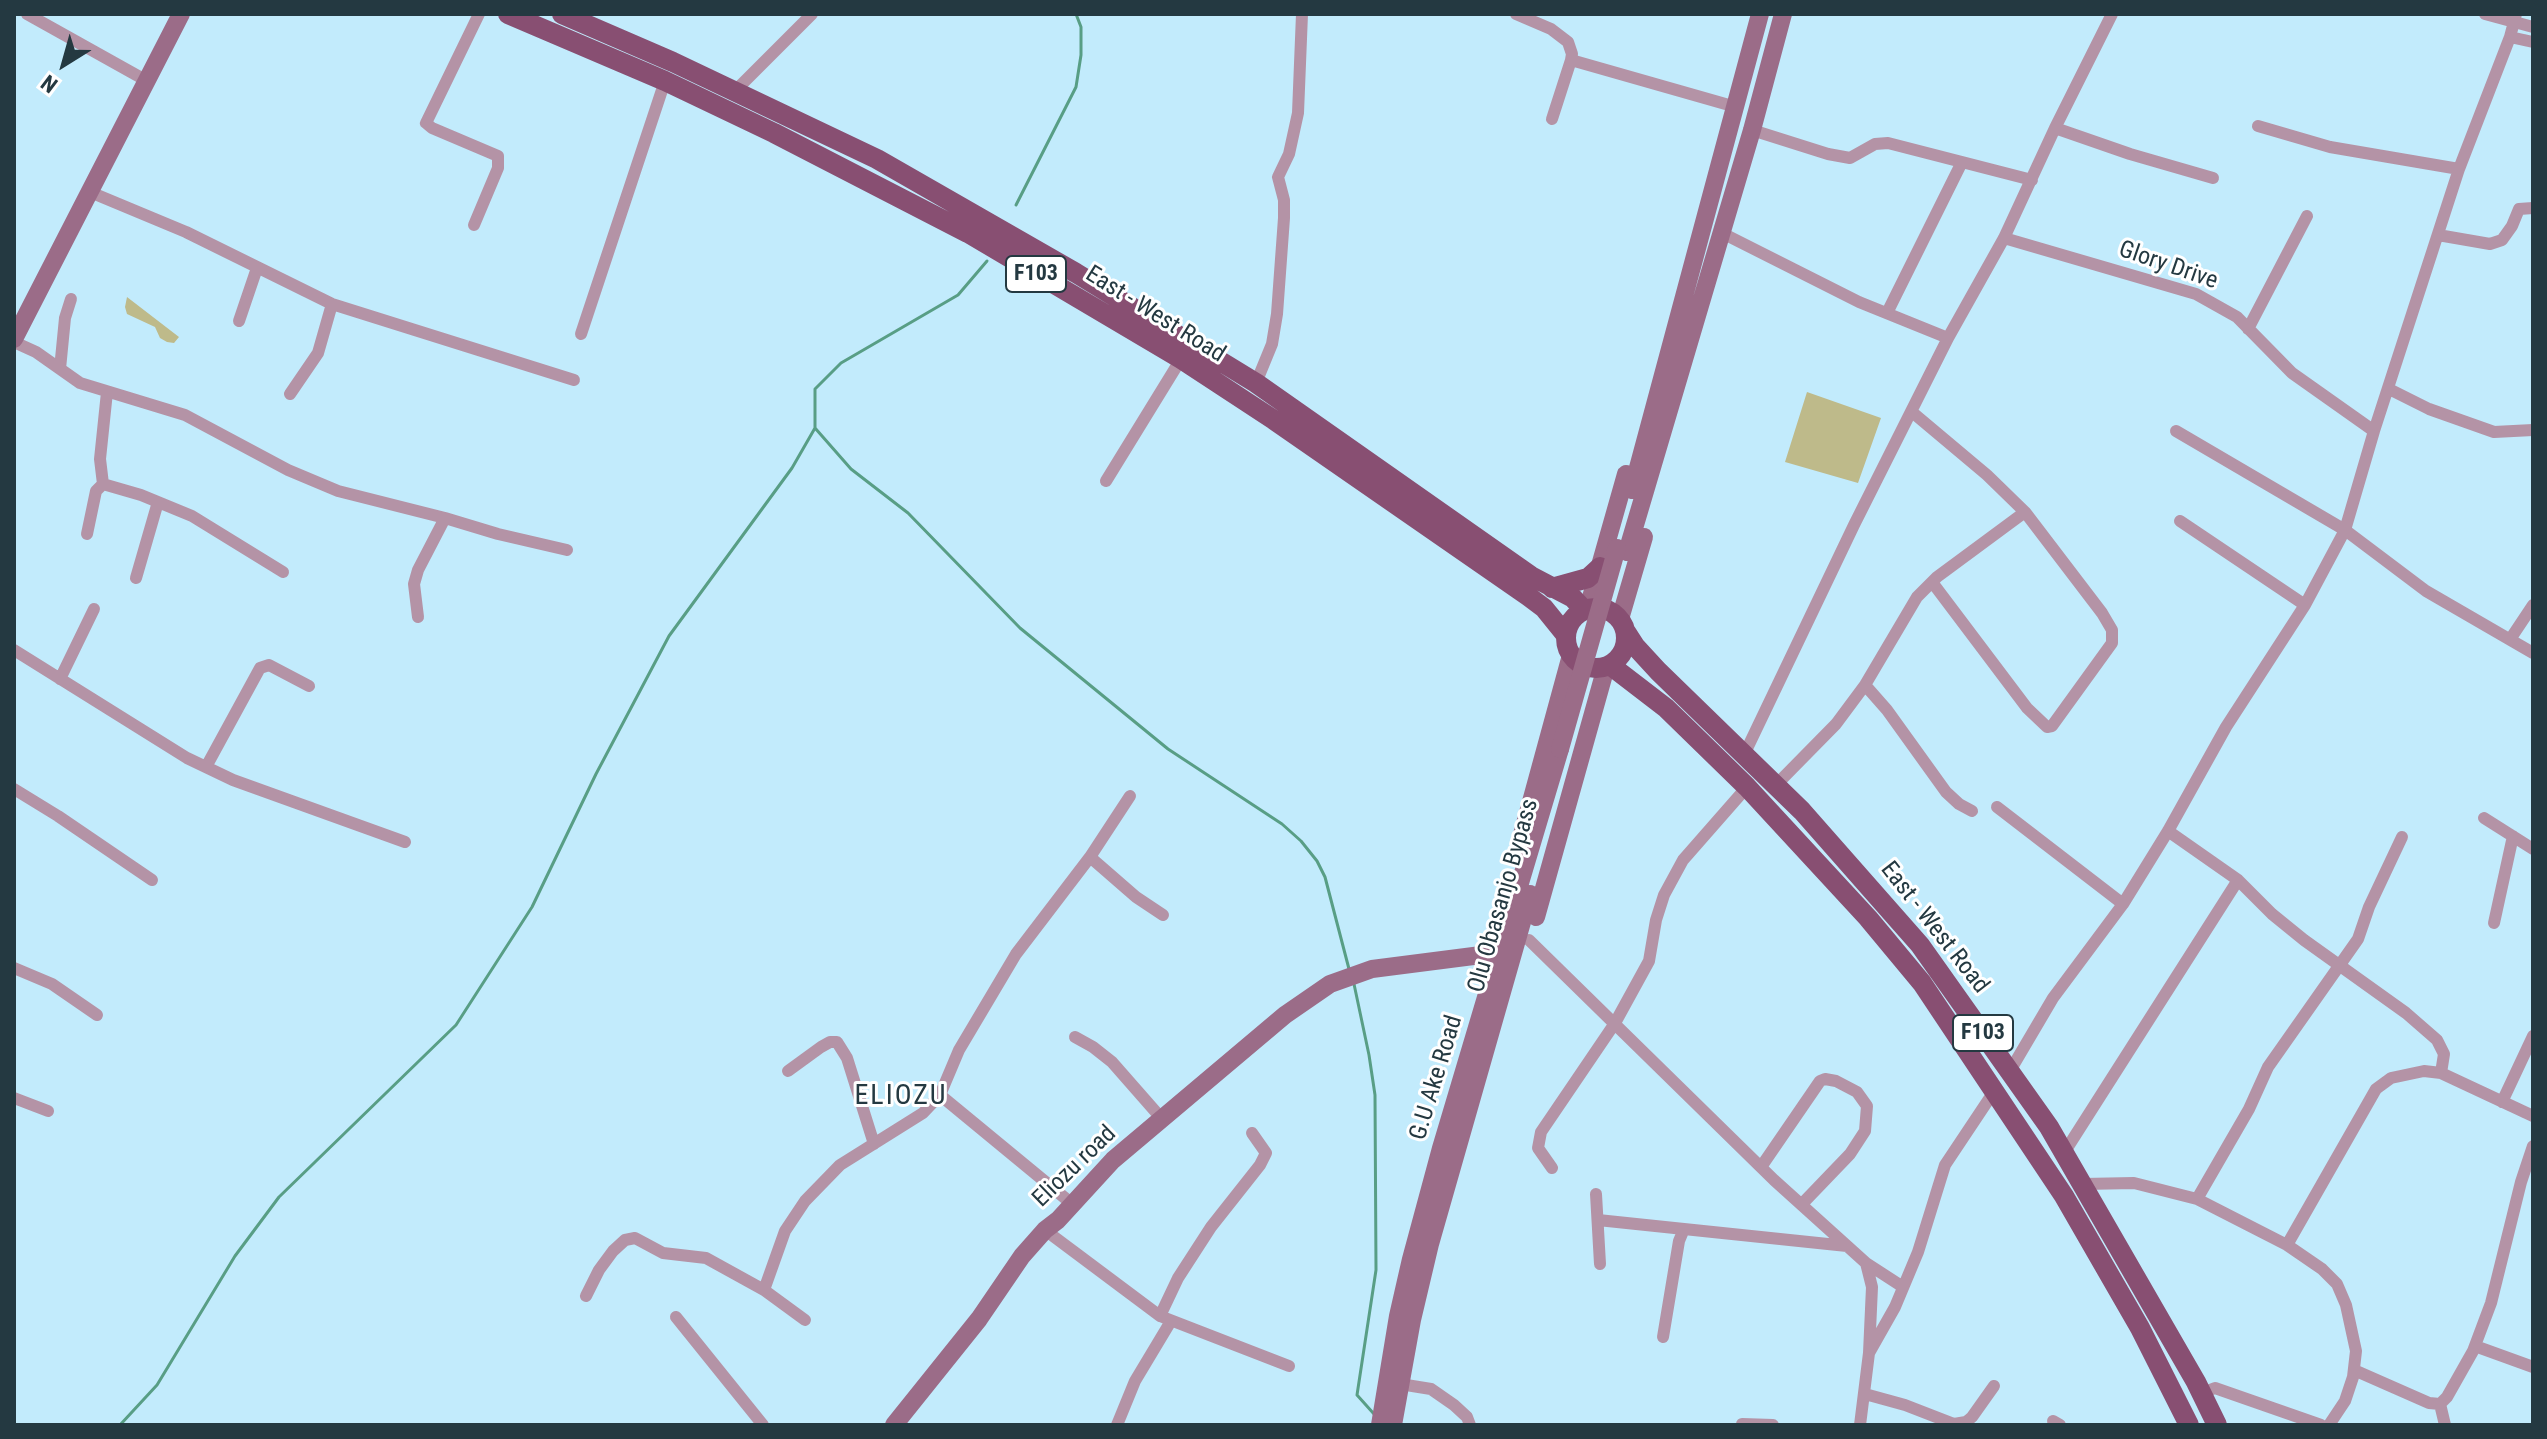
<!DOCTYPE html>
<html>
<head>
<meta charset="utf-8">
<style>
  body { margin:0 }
  #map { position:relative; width:2547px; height:1439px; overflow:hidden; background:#c2ebfc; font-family:"Roboto Condensed",sans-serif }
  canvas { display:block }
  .frame { position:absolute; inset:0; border:16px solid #243941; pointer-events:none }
  .north { position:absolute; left:24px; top:24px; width:80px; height:80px; -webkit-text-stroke:6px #fff; paint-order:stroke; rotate:217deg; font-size:22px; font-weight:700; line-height:32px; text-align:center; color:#243941 }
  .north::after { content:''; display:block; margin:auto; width:28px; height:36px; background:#243941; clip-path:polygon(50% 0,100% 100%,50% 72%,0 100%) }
</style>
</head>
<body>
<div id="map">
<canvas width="2547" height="1439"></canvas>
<div class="frame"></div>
<div class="north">N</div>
</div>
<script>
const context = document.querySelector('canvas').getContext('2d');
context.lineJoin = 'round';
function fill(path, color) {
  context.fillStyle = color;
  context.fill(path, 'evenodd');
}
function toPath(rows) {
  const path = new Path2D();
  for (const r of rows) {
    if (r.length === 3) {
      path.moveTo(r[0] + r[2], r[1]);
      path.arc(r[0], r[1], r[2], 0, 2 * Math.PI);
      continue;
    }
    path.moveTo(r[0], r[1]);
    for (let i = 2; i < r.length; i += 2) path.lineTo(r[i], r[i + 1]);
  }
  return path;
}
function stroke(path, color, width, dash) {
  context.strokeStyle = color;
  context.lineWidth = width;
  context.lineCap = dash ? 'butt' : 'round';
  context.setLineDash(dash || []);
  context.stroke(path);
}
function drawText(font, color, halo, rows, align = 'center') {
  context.font = font + ' "Roboto Condensed",sans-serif';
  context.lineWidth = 6;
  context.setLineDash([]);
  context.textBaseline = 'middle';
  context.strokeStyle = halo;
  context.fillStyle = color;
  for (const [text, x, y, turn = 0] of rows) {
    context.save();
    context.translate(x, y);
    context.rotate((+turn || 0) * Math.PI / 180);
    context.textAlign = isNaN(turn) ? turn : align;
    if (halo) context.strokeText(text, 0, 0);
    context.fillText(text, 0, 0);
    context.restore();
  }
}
fill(toPath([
  [127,297,179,337,174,343,167,342,160,338,155,327,127,314,125,307],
  [1807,392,1881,418,1858,483,1785,462]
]), '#beba8a');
stroke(toPath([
  [1016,205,1076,87,1081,55,1081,27,1076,14],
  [987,261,958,295,841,363,815,389,815,428,851,469,908,513,1020,628,1168,749,1282,824,1301,841,1317,861,1325,877,1349,969],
  [1354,984,1369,1055,1375,1095,1376,1270,1357,1395,1374,1414],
  [120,1425,157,1385,235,1256,279,1197,456,1025,532,907,596,774,669,636,792,468,815,428]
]), '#589e85', 3);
stroke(toPath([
  [27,14,147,81],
  [1516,14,1551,29,1568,42,1572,54,1571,60],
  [2485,14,2533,27],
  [2510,37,2533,42],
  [735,91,812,14],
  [1552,119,1571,60,1736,107],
  [2258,126,2330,147,2459,169],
  [2055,128,2130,154,2213,178],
  [1752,130,1828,154,1850,158,1875,144,1888,143,2032,180],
  [90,192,186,232,332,304,574,380],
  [474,225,498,168,498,156,432,128,426,123,479,14],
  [1724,234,1859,302,1948,338],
  [2438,235,2490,244,2502,240,2512,226,2519,209,2533,208],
  [2004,238,2196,294,2237,317,2292,373,2374,431],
  [1887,313,1962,162],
  [239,321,257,268],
  [2248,329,2307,216],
  [581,334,665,81],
  [14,342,36,352,80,383,185,415,288,470,338,491,445,518,498,534,567,550],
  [60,369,65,318,71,299],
  [1256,383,1272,344,1277,314,1284,218,1284,200,1278,177,1289,154,1298,113,1302,14],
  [2389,389,2429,409,2494,432,2533,430],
  [107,392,100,459,103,484,141,495,192,516,283,572],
  [290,394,318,353,332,304],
  [1912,412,1987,475,2025,512,2102,613,2112,630,2112,643,2052,726,2047,727,2027,708,1932,582],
  [2176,431,2345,530,2426,591,2533,653],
  [1106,481,1181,359],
  [2180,521,2305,605],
  [87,534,96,491,103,484],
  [136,578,158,502],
  [418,617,414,584,418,570,445,518],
  [2511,638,2533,605],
  [14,650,187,758,233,780,405,842],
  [60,679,94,609],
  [1865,685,1887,710,1946,792,1959,804,1972,811],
  [1744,755,1854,525,1948,338,2004,238,2055,128,2112,14],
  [206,767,260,668,269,665,309,686],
  [1776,785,1836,724,1865,685,1917,597,1937,577,2025,512],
  [14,789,58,816,152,880],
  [1997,807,2123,904],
  [2484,818,2533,849],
  [2168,831,2238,880,2272,914,2304,940,2406,1013,2437,1040,2444,1054,2441,1073],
  [1090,857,1130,796],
  [2494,923,2513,836],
  [1529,940,1774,1180,1866,1263,1903,1287],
  [14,968,52,984,97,1015],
  [1075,1037,1093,1047,1112,1062,1162,1119],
  [788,1071,821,1047,830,1042,837,1042,847,1058,874,1144],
  [2010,1071,2053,998,2123,904,2168,831,2226,727,2305,605,2345,530,2374,431,2459,169,2510,37,2516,14],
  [940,1095,1071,1203],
  [14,1098,48,1111],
  [2502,1102,2533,1036],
  [2064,1153,2238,880],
  [1761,1167,1820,1081,1825,1079,1836,1081,1857,1092,1867,1106,1865,1131,1850,1154,1802,1204],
  [1552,1168,1538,1148,1541,1132,1615,1023,1649,961,1656,920,1664,895,1683,860,1747,787],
  [2083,1184,2134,1183,2197,1199,2287,1245,2322,1269,2337,1284,2346,1305,2356,1351,2353,1377,2345,1401,2329,1425],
  [1596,1194,1600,1264],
  [2197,1199,2249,1109,2268,1067,2358,939,2369,907,2402,837],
  [1598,1220,1684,1229],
  [1045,1230,1160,1316,1289,1366],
  [2287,1245,2376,1089,2391,1078,2424,1071,2441,1073,2533,1116],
  [764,1290,785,1231,805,1201,840,1165,923,1113,940,1095,959,1050,1016,954,1090,857,1136,897,1163,915],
  [586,1296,599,1270,613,1251,625,1240,635,1238,663,1253,706,1258,764,1290,805,1320],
  [1160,1316,1178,1278,1211,1227,1260,1165,1266,1153,1252,1133],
  [676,1317,763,1425],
  [1663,1337,1679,1241,1684,1229,1847,1246],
  [2475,1346,2533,1367],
  [1869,1353,1895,1307,1918,1252,1945,1165,1995,1090],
  [2354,1370,2429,1403,2440,1404,2447,1397,2473,1351,2491,1303,2521,1182,2533,1146],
  [1400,1384,1431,1389,1454,1405,1467,1417,1470,1425],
  [2202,1393,2215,1388,2321,1425],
  [1865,1394,1905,1405,1954,1424,1966,1422,1972,1417,1994,1386],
  [2440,1404,2445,1425],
  [2053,1421,2060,1425],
  [1742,1424,1773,1425],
  [1117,1425,1135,1381,1171,1321],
  [1860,1425,1869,1353,1872,1287,1866,1263]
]), '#b493a6', 12);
stroke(toPath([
  [14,339,181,14],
  [1632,490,1760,14],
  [1627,552,1752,130,1783,14],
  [1588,608,1626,474],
  [1620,619,1644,537],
  [1520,842,1571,655],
  [1536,917,1606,667],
  [894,1425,979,1319,1022,1256,1045,1230,1058,1220,1113,1160,1285,1015,1330,984,1372,969,1489,954],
  [1380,1425,1398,1316,1411,1259,1441,1148,1560,749],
  [1393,1425,1412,1320,1430,1244,1530,894]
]), '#9b6c88', 18);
stroke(toPath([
  [508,14,665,81,774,133,968,233,1181,359,1274,420,1528,596,1544,608,1565,634],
  [562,14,673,62,877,159,1076,273,1256,383,1531,576,1573,598,1584,610],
  [1552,588,1588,578,1600,567],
  [1596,638,30],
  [1626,632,1635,646,1658,671,1802,811,1920,945,2049,1127,2196,1382,2217,1425],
  [1610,665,1666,708,1747,787,1868,918,1922,983,2064,1196,2140,1328,2189,1425]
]), '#884f72', 20);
stroke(toPath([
  [1560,749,1617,548]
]), '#9b6c88', 18);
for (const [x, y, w] of [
  [1036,274,60],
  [1983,1033,60]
]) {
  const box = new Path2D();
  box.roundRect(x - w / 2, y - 18, w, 36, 6);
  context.fillStyle = '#fff';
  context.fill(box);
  stroke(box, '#243941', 2);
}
drawText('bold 22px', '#243941', null, [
  ["F103",1036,274],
  ["F103",1983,1033]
]);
drawText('24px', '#243941', '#fff', [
  ["Glory Drive",2168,266,19],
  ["East - West Road",1155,315,32],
  ["Olu Obasanjo Bypass",1504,896,-74],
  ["East - West Road",1934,928,52],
  ["G.U Ake Road",1437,1078,-73],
  ["Eliozu road",1075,1167,-44]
]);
context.letterSpacing = '2px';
drawText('28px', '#243941', '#fff', [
  ["ELIOZU",901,1097]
]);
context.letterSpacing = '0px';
</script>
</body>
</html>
